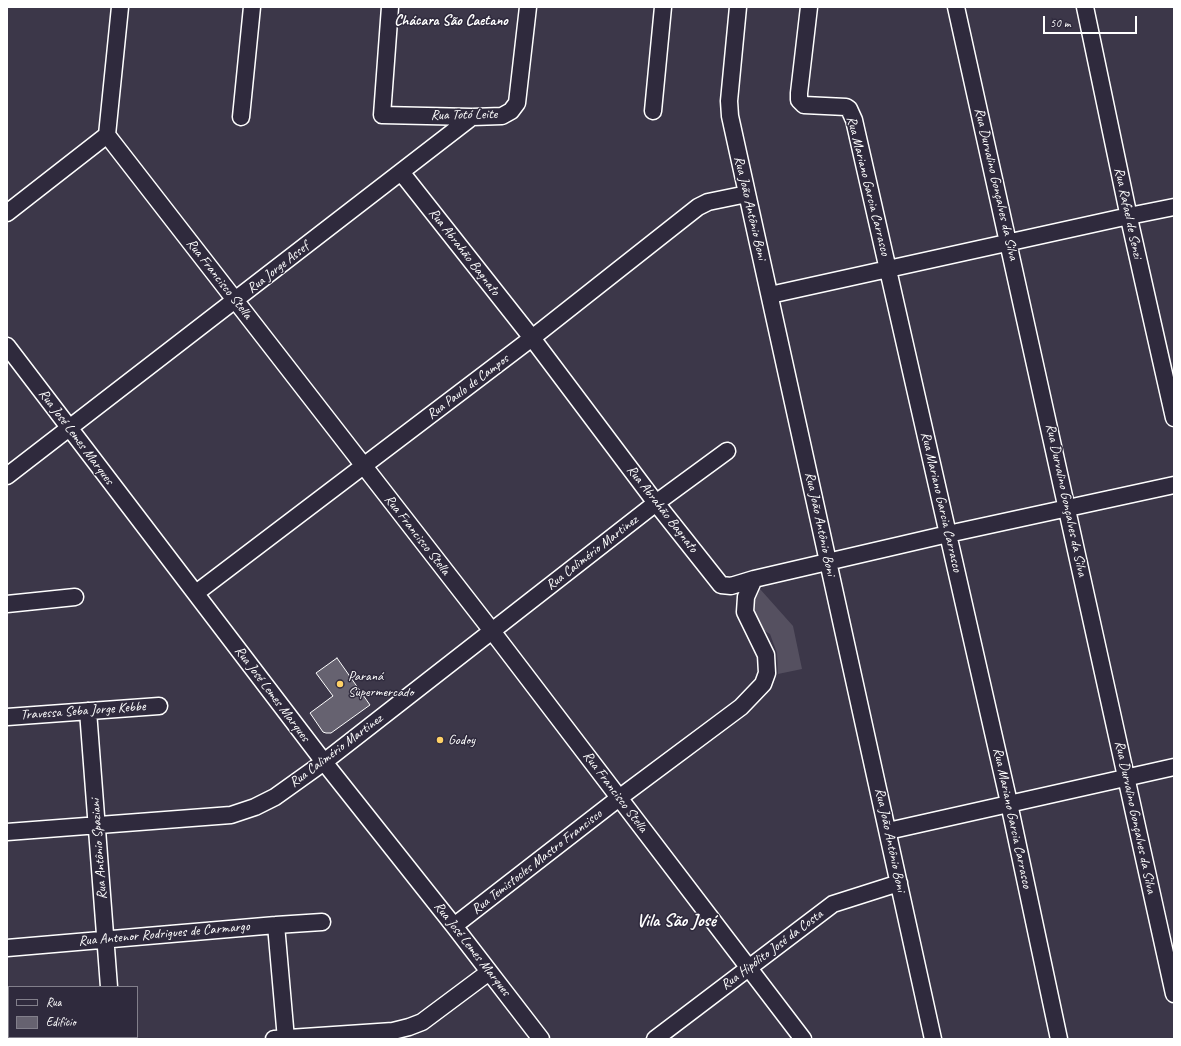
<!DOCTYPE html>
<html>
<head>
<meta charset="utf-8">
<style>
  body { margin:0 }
  #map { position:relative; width:1181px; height:1046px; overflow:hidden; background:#3c3749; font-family:Caveat,sans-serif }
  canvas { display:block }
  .frame { position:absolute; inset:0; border:8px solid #fff; pointer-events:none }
  .legend { position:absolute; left:8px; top:986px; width:130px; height:52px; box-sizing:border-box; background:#2f2a3d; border:1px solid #827f8b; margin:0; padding:5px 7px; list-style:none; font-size:12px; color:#fff }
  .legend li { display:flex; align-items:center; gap:8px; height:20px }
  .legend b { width:20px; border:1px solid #827f8b }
  .scale { position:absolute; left:1043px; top:16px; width:94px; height:18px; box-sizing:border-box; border:2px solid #fff; border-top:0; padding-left:5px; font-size:12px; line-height:14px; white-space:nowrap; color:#fff; -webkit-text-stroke:3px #2f2a3d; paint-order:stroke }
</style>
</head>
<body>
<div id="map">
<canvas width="1181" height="1046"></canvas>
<div class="frame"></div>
<ul class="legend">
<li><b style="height:5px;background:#2f2a3d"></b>Rua</li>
<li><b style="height:11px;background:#666270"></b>Edifício</li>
</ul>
<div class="scale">50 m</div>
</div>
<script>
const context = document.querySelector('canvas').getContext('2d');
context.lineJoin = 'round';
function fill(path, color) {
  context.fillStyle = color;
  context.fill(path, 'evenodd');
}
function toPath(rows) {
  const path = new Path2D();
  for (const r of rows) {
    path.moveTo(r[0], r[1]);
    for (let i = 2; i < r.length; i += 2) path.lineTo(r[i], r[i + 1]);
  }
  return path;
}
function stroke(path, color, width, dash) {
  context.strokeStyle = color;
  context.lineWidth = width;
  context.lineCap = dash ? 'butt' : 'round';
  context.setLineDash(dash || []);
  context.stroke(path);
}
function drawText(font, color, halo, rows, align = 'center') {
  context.font = font + ' Caveat,sans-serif';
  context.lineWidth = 3;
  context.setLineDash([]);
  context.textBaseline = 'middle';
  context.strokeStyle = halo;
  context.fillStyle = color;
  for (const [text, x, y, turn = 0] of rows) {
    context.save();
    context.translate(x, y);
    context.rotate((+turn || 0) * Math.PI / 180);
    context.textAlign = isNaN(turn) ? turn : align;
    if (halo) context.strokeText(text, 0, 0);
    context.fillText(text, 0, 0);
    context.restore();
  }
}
fill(toPath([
  [760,589,793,626,802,669,778,674,777,653,770,634,756,626,750,610,756,591]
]), '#555060');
const building = toPath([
  [337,658,370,705,331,733,326,733,323,732,310,713,333,696,316,673,337,658]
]);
fill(building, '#666270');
stroke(building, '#fff', 1);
const minor = toPath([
  [120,7,107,135,492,631,803,1039],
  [390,7,382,115,472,117,502,116,511,111,517,103,528,7],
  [738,7,729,101,730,116,933,1039],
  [809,7,799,93,799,100,804,105,846,107,849,109,854,120,1007,794,1059,1039],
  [956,7,1174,994],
  [1085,7,1131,227,1174,418],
  [653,111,663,7],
  [241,117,252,7],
  [401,172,532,338,656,503,721,585,731,586,754,579,948,534,1174,485],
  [7,213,107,135],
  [770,295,1129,216,1174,207],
  [7,346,324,762,454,926,541,1039],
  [7,476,472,117],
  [196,593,532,338,698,207,708,202,747,194],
  [7,604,75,597],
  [88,711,109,987],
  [7,717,159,706],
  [888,831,1174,767],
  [7,832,231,815,255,807,275,797,324,762,656,503,727,451],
  [276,925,286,1039],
  [454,926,619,798,741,707,763,684,767,673,766,655,745,612,746,597,754,579],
  [7,948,276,925,322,922],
  [112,1037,112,1039],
  [274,1039,393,1031,409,1027,422,1022,489,972],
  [655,1039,833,904,899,883]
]);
stroke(minor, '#fff', 19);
stroke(minor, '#2f2a3d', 16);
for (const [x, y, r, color] of [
  [340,684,4,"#ffd166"],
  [440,740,4,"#ffd166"]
]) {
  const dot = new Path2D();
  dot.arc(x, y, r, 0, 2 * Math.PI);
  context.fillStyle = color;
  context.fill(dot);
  stroke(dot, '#2f2a3d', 1.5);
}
drawText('14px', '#fff', '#2f2a3d', [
  ["Rua Totó Leite",464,115,-1],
  ["Rua Durvalino Gonçalves da Silva",996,184,77],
  ["Rua Mariano Garcia Carrasco",868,186,76],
  ["Rua João Antônio Boni",750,208,77],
  ["Rua Rafael de Senzi",1128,213,78],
  ["Rua Abrahão Bagnato",464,252,52],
  ["Rua Jorge Assef",278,268,-38],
  ["Rua Francisco Stella",219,279,52],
  ["Rua Paulo de Campos",468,387,-37],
  ["Rua José Lemes Marques",76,437,53],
  ["Rua Durvalino Gonçalves da Silva",1066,500,78],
  ["Rua Mariano Garcia Carrasco",941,502,77],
  ["Rua Abrahão Bagnato",662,509,52],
  ["Rua João Antônio Boni",820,524,78],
  ["Rua Francisco Stella",417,535,52],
  ["Rua Calimério Martinez",592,553,-38],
  ["Rua José Lemes Marques",272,694,53],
  ["Travessa Seba Jorge Kebbe",83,711,-4],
  ["Rua Calimério Martinez",336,751,-37],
  ["Rua Francisco Stella",615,792,53],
  ["Rua Durvalino Gonçalves da Silva",1135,817,78],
  ["Rua Mariano Garcia Carrasco",1012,818,78],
  ["Rua João Antônio Boni",890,840,78],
  ["Rua Antônio Spaziani",99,849,-94],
  ["Rua Temistocles Mastro Francisco",537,862,-38],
  ["Rua Antenor Rodrigues de Carmargo",164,934,-5],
  ["Rua José Lemes Marques",472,949,52],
  ["Rua Hipólito José da Costa",772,950,-37]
]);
drawText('14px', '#fff', '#2f2a3d', [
  ["Paraná",348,676],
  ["Supermercado",348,692],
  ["Godoy",448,740]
], 'left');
drawText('bold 15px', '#fff', '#2f2a3d', [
  ["Chácara São Caetano",451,21]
]);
drawText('bold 18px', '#fff', '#2f2a3d', [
  ["Vila São José",676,921]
]);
</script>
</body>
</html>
